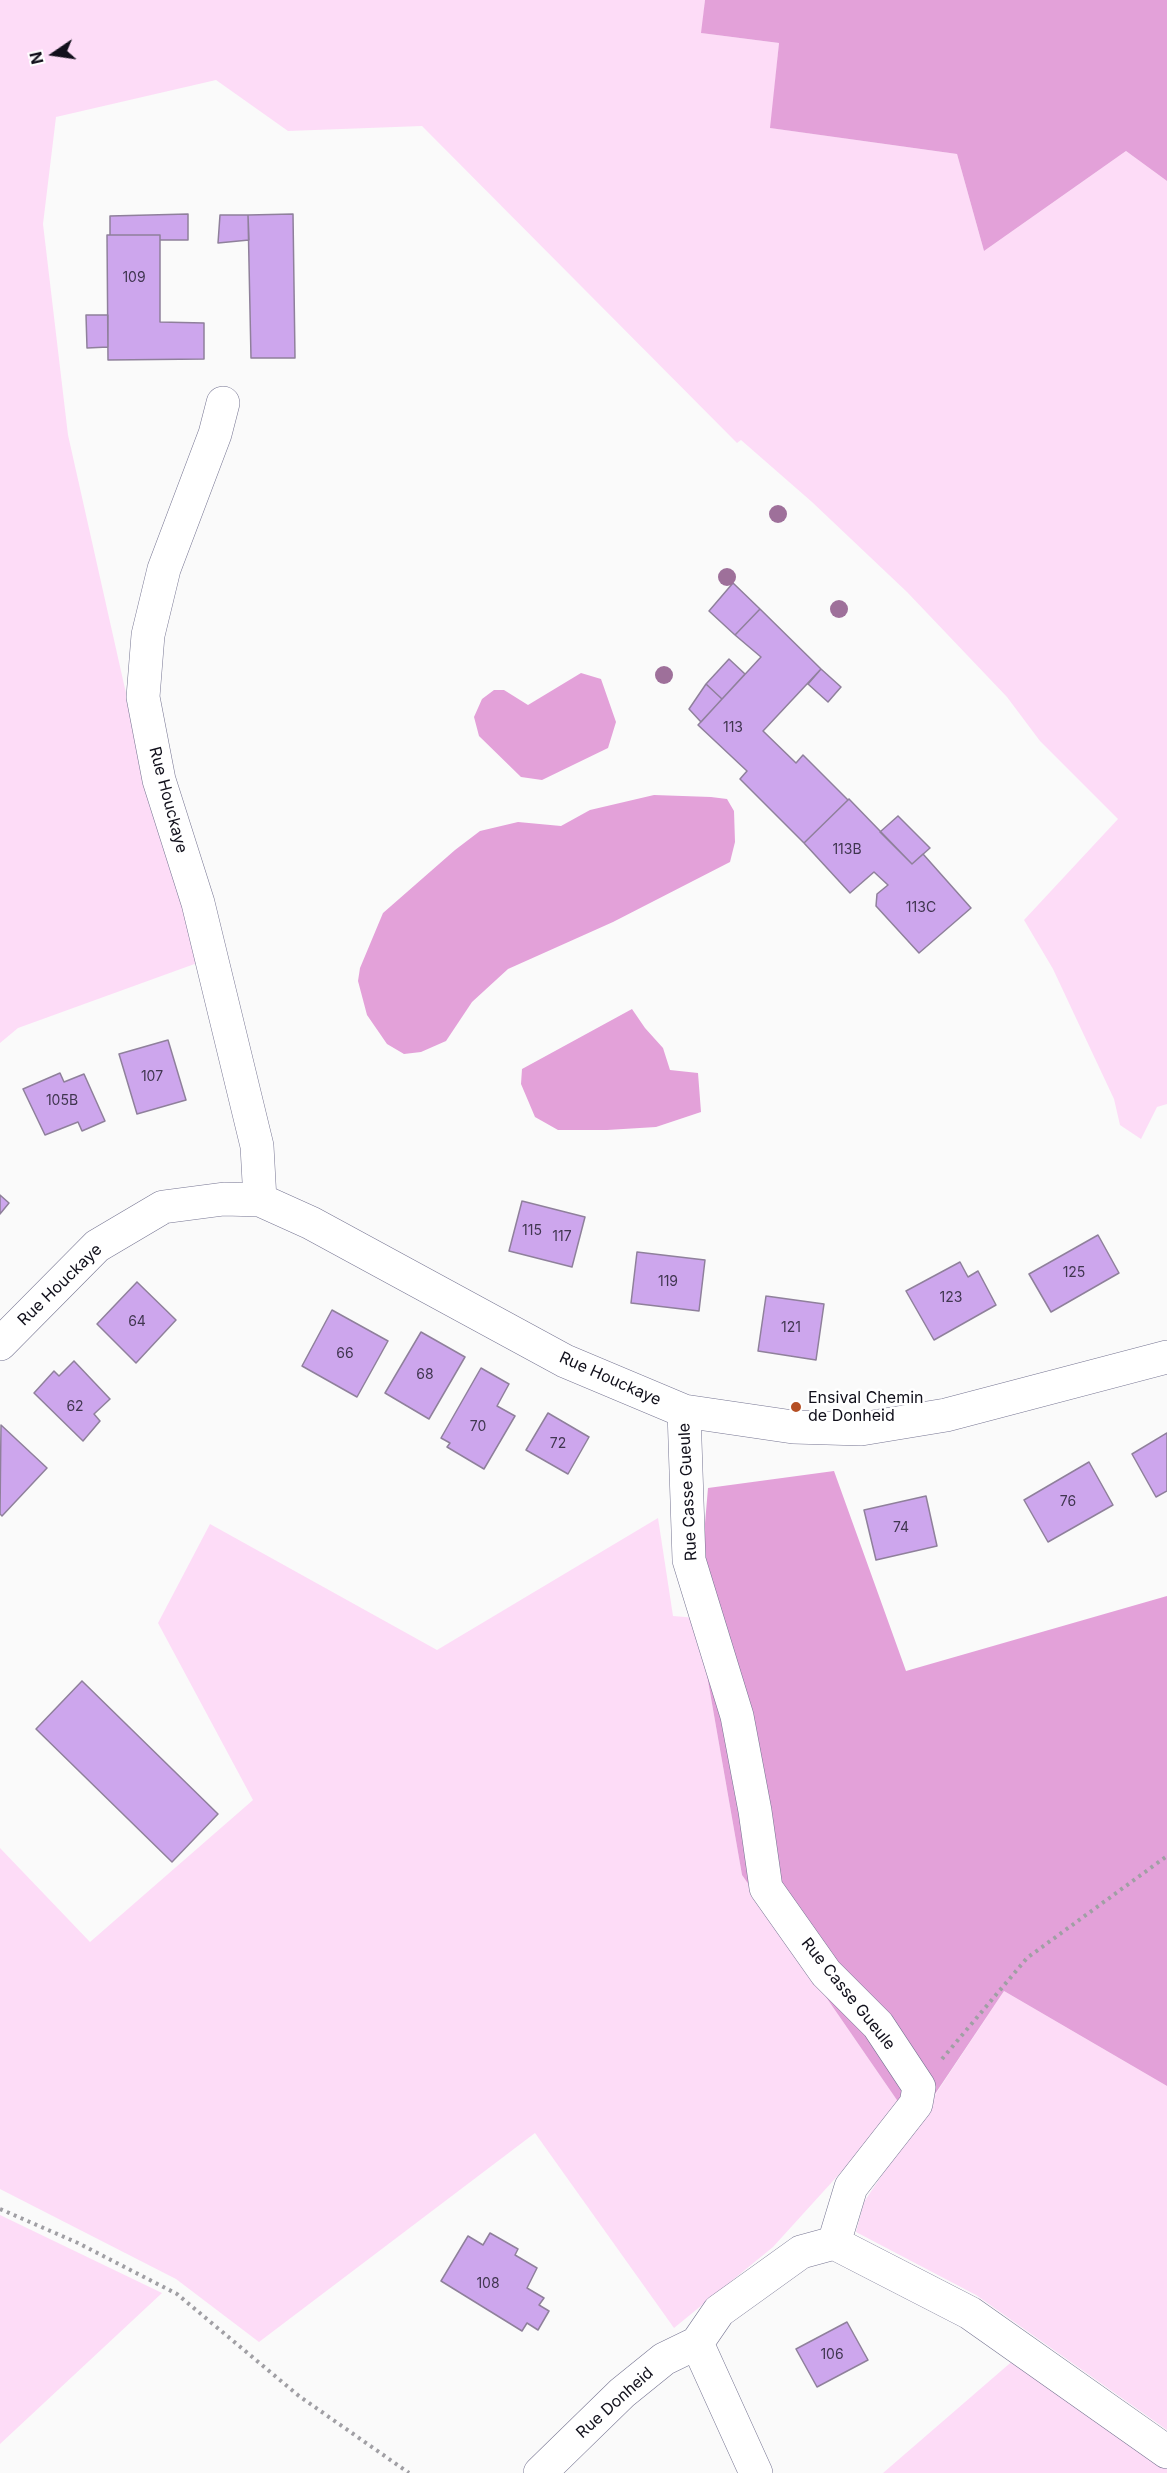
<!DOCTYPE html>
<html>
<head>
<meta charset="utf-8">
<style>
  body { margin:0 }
  #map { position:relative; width:1167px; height:2473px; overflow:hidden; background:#fafafa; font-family:Inter,sans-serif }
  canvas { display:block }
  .north { position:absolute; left:24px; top:24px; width:60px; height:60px; -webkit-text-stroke:4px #fff; paint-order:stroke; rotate:257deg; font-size:16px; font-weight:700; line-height:24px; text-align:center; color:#11101b }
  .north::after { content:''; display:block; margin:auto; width:21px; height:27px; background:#11101b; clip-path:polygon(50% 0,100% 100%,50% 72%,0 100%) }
</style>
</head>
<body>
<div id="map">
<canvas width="1167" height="2473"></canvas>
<div class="north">N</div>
</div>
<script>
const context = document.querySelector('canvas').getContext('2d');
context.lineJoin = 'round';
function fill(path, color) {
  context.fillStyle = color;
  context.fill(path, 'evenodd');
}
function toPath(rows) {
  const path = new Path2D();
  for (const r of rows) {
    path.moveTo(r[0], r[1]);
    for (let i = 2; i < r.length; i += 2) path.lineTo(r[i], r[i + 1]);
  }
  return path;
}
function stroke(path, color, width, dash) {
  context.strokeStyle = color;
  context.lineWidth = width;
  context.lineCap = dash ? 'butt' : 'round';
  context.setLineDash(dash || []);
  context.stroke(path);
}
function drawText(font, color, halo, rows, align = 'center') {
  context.font = font + ' Inter,sans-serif';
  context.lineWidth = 5;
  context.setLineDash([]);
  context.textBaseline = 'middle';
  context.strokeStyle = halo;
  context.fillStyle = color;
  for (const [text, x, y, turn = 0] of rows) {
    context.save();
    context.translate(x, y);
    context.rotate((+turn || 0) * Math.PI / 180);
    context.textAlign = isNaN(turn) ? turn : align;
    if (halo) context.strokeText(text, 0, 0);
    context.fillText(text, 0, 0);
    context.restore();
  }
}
fill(toPath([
  [0,0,705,0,702,33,779,43,771,128,957,154,984,251,1126,151,1167,181,1167,1104,1157,1107,1141,1139,1120,1125,1114,1099,1083,1033,1053,969,1024,920,1118,819,1040,741,1007,697,907,592,812,502,741,440,737,443,422,126,288,131,216,80,56,117,43,224,68,435,132,720,200,962,18,1028,0,1043],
  [658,1518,673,1616,697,1618,742,1875,901,2106,773,2247,674,2328,535,2133,259,2342,176,2279,0,2189,0,1848,90,1942,253,1800,158,1623,210,1524,437,1650],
  [1004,1991,1167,2086,1167,2430,976,2295,856,2232,864,2202],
  [0,2215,162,2293,0,2444],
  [1016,2358,1167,2467,1167,2473,883,2473]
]), '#fddcf7');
fill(toPath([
  [705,0,1167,0,1167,181,1126,151,984,251,957,154,770,128,779,43,701,33],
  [581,673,601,679,616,722,608,748,542,780,521,777,479,736,474,717,482,699,494,690,504,690,528,705],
  [654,795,711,797,727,799,734,811,735,842,730,862,613,922,508,969,472,1002,446,1041,421,1052,404,1054,387,1044,367,1015,358,981,360,968,383,913,455,850,480,831,518,822,561,826,590,810],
  [632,1009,645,1028,663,1048,670,1070,698,1073,701,1112,656,1127,607,1130,558,1130,535,1117,521,1084,522,1069],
  [834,1471,906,1671,1167,1596,1167,2086,1004,1991,933,2097,901,2106,742,1875,697,1618,708,1488]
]), '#e3a1d9');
const building = toPath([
  [188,214,188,240,160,240,160,235,110,235,110,216,188,214],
  [293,214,295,358,251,358,248,215,293,214],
  [220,215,248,215,249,240,218,243,220,215],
  [107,235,160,235,160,322,204,323,204,359,108,360,107,235],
  [86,315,108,315,108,347,87,348,86,315],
  [733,583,760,609,735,635,709,611,733,583],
  [760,609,821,669,763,731,796,763,803,755,848,800,804,843,740,779,747,771,698,725,761,657,735,635,760,609],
  [729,659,745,674,722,699,706,684,729,659],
  [821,669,841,687,828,702,808,684,821,669],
  [706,684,722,699,701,722,689,709,706,684],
  [849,799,912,864,923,854,971,908,919,953,876,906,877,894,888,885,874,872,850,893,804,843,849,799],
  [898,816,930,848,912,864,880,832,898,816],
  [168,1040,186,1100,137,1114,119,1054,168,1040],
  [60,1073,64,1082,84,1074,105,1121,82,1131,78,1122,45,1135,23,1089,60,1073],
  [0,1195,9,1203,0,1214,0,1195],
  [522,1201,585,1217,572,1267,509,1251,522,1201],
  [1098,1235,1119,1273,1051,1312,1029,1274,1098,1235],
  [637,1252,705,1260,699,1311,631,1303,637,1252],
  [960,1262,968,1277,978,1271,996,1305,934,1340,906,1291,960,1262],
  [137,1282,176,1320,136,1363,97,1324,137,1282],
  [766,1296,824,1304,816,1360,758,1351,766,1296],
  [332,1310,388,1341,357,1397,302,1366,332,1310],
  [421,1332,465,1357,429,1419,385,1393,421,1332],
  [74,1361,110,1399,94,1414,100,1421,83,1441,34,1393,54,1371,59,1376,74,1361],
  [481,1368,509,1384,497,1406,515,1416,484,1469,447,1447,450,1443,441,1438,481,1368],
  [548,1413,589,1437,568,1474,526,1450,548,1413],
  [1,1425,47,1468,2,1516,0,1514,1,1425],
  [1167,1433,1167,1491,1156,1497,1132,1454,1167,1433],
  [1089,1462,1113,1505,1048,1542,1024,1500,1089,1462],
  [926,1496,937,1546,876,1560,864,1510,926,1496],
  [82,1681,218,1814,172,1862,36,1729,82,1681],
  [490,2233,518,2249,515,2255,537,2268,527,2288,544,2298,539,2305,549,2311,538,2330,527,2323,522,2331,441,2281,468,2236,483,2245,490,2233],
  [847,2322,868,2360,817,2387,796,2349,847,2322]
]);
fill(building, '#cda6ed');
stroke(building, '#8f809b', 1.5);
const minor = toPath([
  [223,403,215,434,164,569,148,635,143,697,159,780,198,903,257,1146,260,1200],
  [0,1344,97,1246,163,1207,224,1199,260,1200,311,1223,565,1361,684,1411,793,1427,861,1429,946,1415,1167,1357],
  [684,1411,689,1560,737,1716,755,1811,766,1888,826,1973,878,2025,919,2087,916,2104,851,2187,834,2243],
  [834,2243,970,2313,1167,2452],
  [697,2343,756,2473],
  [540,2473,622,2393,664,2359,697,2343,719,2311,801,2252,834,2243]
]);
stroke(minor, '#767592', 34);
stroke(toPath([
  [942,2059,1027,1958,1167,1856],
  [0,2209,78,2243,177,2294,299,2396,409,2473]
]), '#a09fa4', 4, [3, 4.5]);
stroke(minor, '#fff', 33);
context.fillStyle = '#9e709a';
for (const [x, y] of [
  [778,514],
  [727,577],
  [839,609],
  [664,675]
]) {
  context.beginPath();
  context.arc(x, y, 9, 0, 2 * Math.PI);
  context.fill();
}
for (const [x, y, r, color] of [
  [796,1407,6,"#b54f24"]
]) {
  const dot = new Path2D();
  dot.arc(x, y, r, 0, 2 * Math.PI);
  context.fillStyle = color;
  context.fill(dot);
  stroke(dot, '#fff', 2);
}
drawText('14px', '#403650', null, [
  ["109",134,278],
  ["113",733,728],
  ["113B",847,850],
  ["113C",921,908],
  ["107",152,1077],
  ["105B",62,1101],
  ["115",532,1231],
  ["117",562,1237],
  ["125",1074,1273],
  ["119",668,1282],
  ["123",951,1298],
  ["64",137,1322],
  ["121",791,1328],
  ["66",345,1354],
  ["68",425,1375],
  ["62",75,1407],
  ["70",478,1427],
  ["72",558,1444],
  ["76",1068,1502],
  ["74",901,1528],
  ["108",488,2284],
  ["106",832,2355]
]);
drawText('16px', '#11101b', '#fff', [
  ["Rue Houckaye",168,800,75],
  ["Rue Houckaye",60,1285,-44],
  ["Rue Houckaye",610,1379,24],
  ["Rue Casse Gueule",688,1492,-93],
  ["Rue Casse Gueule",848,1994,51],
  ["Rue Donheid",615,2403,-42]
]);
drawText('16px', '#11101b', '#fff', [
  ["Ensival Chemin",808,1398],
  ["de Donheid",808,1416]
], 'left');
</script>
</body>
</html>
